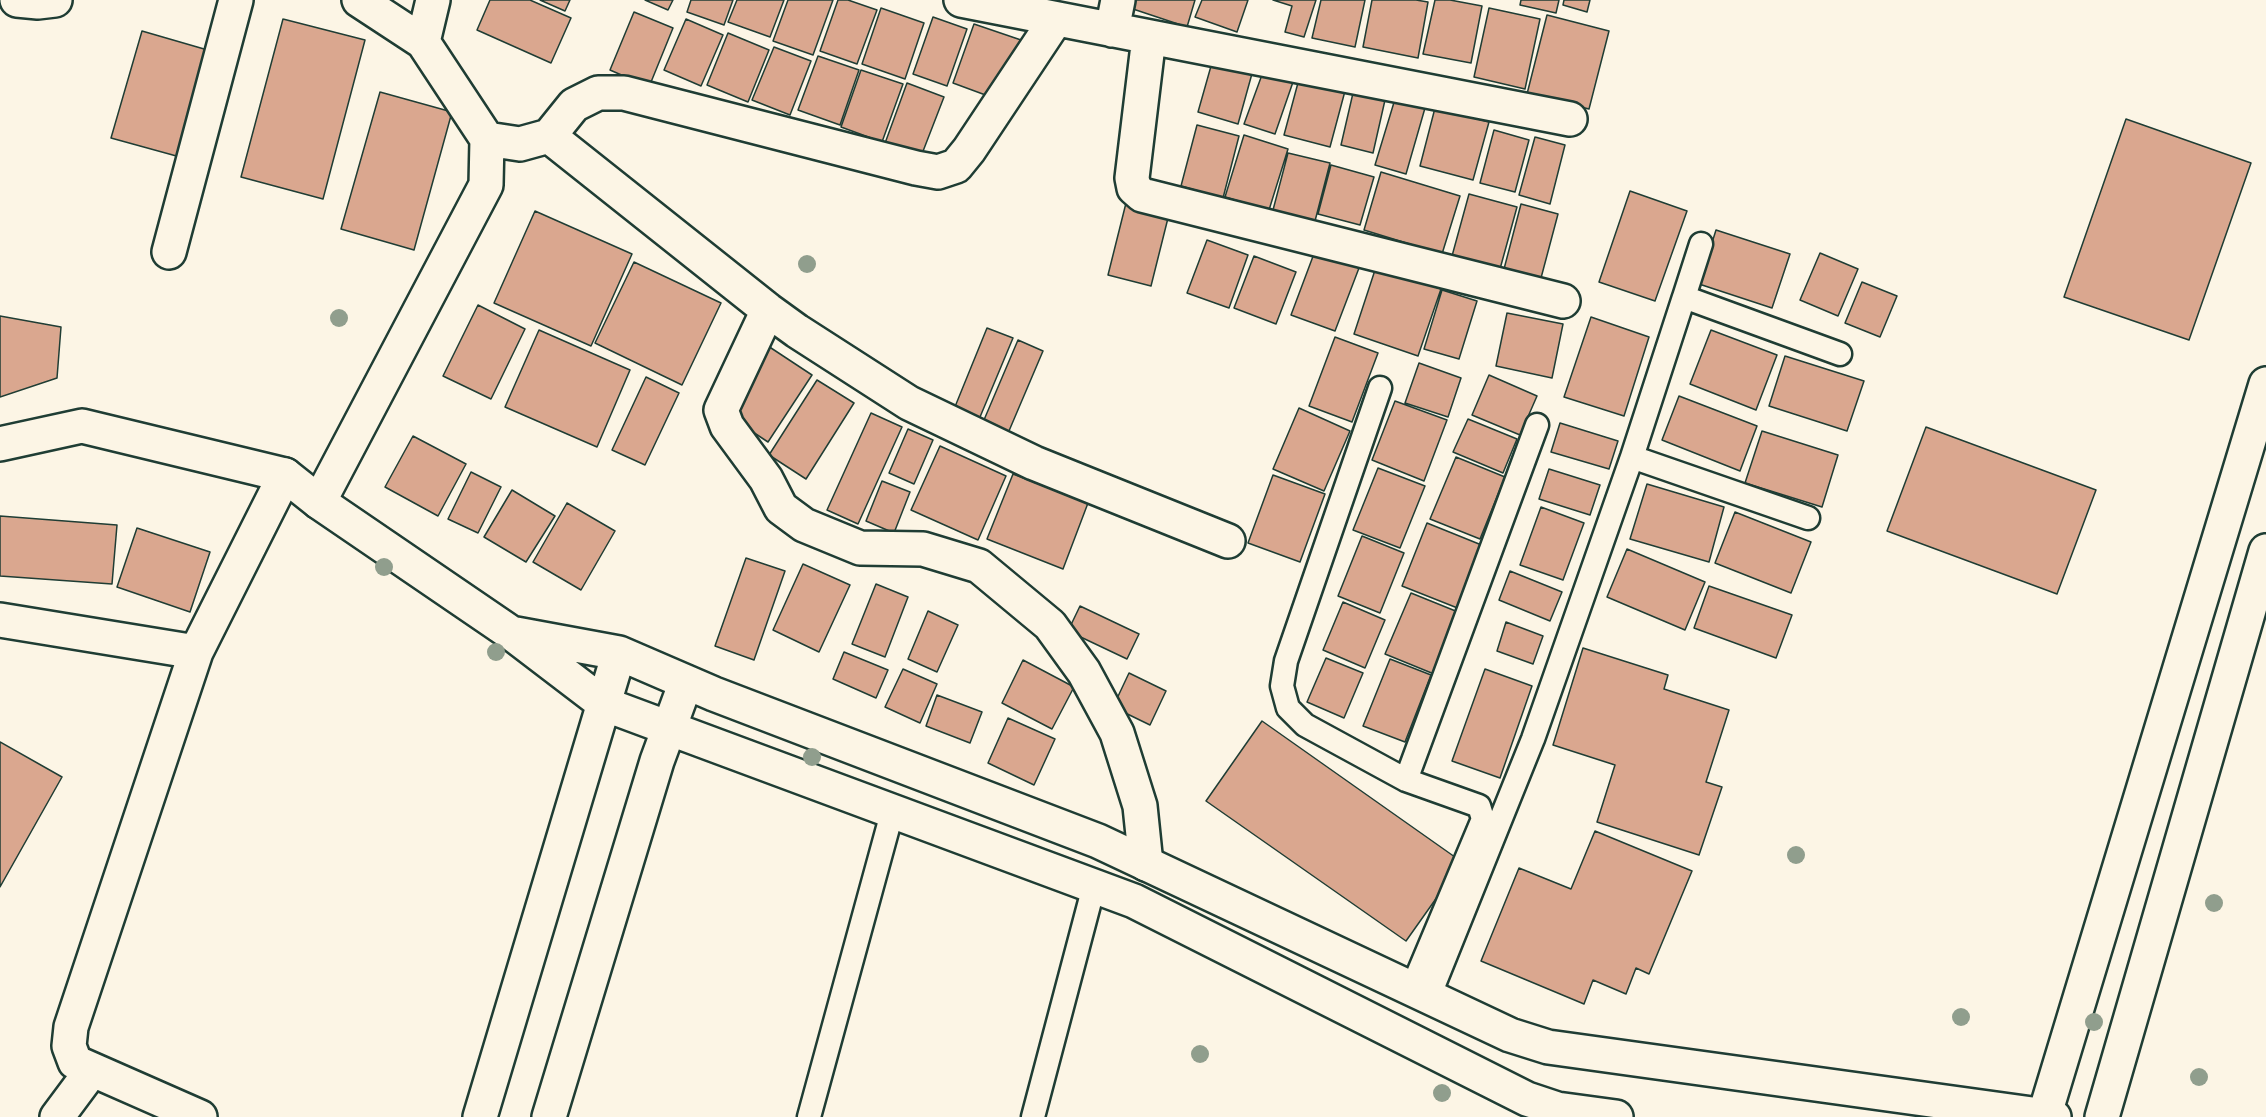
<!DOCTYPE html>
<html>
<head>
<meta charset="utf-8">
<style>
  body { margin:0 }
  canvas { display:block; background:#fcf5e5 }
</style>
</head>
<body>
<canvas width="2266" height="1117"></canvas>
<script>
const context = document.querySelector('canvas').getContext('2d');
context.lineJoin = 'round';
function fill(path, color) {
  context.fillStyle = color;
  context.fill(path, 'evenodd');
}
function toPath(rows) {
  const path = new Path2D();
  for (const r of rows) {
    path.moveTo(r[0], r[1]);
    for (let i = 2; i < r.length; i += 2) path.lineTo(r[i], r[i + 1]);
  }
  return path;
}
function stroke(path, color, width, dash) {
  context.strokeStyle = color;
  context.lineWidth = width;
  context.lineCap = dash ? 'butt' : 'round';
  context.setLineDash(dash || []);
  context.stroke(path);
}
const building = toPath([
  [490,0,530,0,571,18,551,63,477,30,490,0],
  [540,0,570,0,565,11,540,0],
  [645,0,673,0,668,10,645,0],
  [691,0,733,0,724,25,687,12,691,0],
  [737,0,784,0,770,37,728,22,737,0],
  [788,0,833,0,813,55,773,41,788,0],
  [838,0,848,0,877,10,857,64,820,51,838,0],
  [1136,0,1195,0,1187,27,1133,9,1136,0],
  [1202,0,1248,0,1237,32,1195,17,1202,0],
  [1273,0,1316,0,1304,37,1285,32,1292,6,1273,0],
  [1321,0,1365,0,1355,47,1312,38,1321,0],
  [1372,0,1416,0,1428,2,1418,58,1363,47,1372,0],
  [1435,0,1450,0,1482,6,1471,63,1423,54,1435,0],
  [1521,0,1559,0,1556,13,1520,5,1521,0],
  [1564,0,1590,0,1587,12,1563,5,1564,0],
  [881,8,924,23,905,79,862,64,881,8],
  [1489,8,1540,19,1525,89,1474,77,1489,8],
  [634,12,673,28,649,87,610,70,634,12],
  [1547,15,1609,31,1589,109,1527,94,1547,15],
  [933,17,967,29,947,86,913,74,933,17],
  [283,19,365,40,323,199,241,177,283,19],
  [686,19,723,35,701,86,664,70,686,19],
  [974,24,1021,40,999,100,953,83,974,24],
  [142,31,211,51,180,157,111,138,142,31],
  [728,33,769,50,748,102,707,85,728,33],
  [774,47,811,61,790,115,752,100,774,47],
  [818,56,859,70,840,125,798,110,818,56],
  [1213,59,1253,70,1238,124,1198,112,1213,59],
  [861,70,903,84,882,142,841,127,861,70],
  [1263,72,1293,82,1275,134,1244,124,1263,72],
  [1299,79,1345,91,1330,147,1284,135,1299,79],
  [907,83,944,97,920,159,884,146,907,83],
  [380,92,452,112,414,250,341,229,380,92],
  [1353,93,1385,100,1373,153,1341,145,1353,93],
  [1395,99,1425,108,1406,174,1375,165,1395,99],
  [1435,108,1489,122,1473,180,1420,166,1435,108],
  [2126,119,2251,163,2189,340,2064,297,2126,119],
  [1197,125,1239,136,1223,198,1181,186,1197,125],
  [1494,130,1529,140,1515,192,1480,183,1494,130],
  [1244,135,1288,149,1269,210,1225,197,1244,135],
  [1535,137,1565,145,1550,204,1519,195,1535,137],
  [1288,153,1330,163,1315,221,1273,210,1288,153],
  [1331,165,1374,177,1360,225,1318,214,1331,165],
  [1381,172,1460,196,1442,254,1364,230,1381,172],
  [1630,191,1687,211,1655,301,1599,282,1630,191],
  [1469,194,1517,207,1500,269,1452,256,1469,194],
  [1126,203,1169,214,1151,286,1108,275,1126,203],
  [1521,204,1558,214,1541,278,1504,269,1521,204],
  [535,211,632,254,591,346,494,303,535,211],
  [1716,230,1790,254,1772,308,1699,284,1716,230],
  [1207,240,1248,255,1229,308,1187,293,1207,240],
  [1315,251,1359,268,1335,331,1291,315,1315,251],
  [1820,253,1858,269,1838,316,1800,300,1820,253],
  [1254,256,1296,272,1276,324,1234,308,1254,256],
  [634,262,721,303,682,385,595,343,634,262],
  [1376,267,1441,289,1418,356,1354,334,1376,267],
  [1862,282,1897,296,1880,337,1845,323,1862,282],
  [1442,290,1477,301,1459,359,1424,349,1442,290],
  [478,305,525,329,491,399,443,376,478,305],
  [1507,313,1563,324,1552,378,1496,366,1507,313],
  [0,316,61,327,57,378,0,397,0,316],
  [1591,317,1649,337,1624,416,1564,397,1591,317],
  [987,328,1013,338,975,429,950,419,987,328],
  [539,330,630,370,597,447,505,407,539,330],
  [1711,330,1777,355,1756,410,1690,384,1711,330],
  [1335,337,1378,353,1352,422,1309,406,1335,337],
  [1018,340,1043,351,1003,445,978,434,1018,340],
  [768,346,812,375,768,442,724,413,768,346],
  [1785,356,1864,381,1847,431,1769,406,1785,356],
  [1419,363,1461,378,1448,417,1405,403,1419,363],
  [1489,375,1537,396,1520,435,1472,415,1489,375],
  [646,377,679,393,645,465,612,450,646,377],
  [817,380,854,403,806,479,769,455,817,380],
  [1679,396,1757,426,1740,471,1662,440,1679,396],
  [1395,401,1447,420,1424,481,1372,460,1395,401],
  [1299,408,1350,431,1324,491,1273,469,1299,408],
  [871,413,902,427,858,524,827,510,871,413],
  [1468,419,1517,439,1503,473,1453,452,1468,419],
  [1560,423,1618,441,1609,469,1551,452,1560,423],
  [1926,427,2096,490,2057,594,1887,531,1926,427],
  [908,429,933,440,914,484,889,473,908,429],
  [1762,431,1838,455,1822,507,1745,483,1762,431],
  [413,436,466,464,438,516,385,487,413,436],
  [940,446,1006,476,978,540,911,510,940,446],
  [1456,457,1505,477,1480,539,1430,519,1456,457],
  [1378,468,1425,486,1400,548,1353,530,1378,468],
  [1549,469,1600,485,1590,515,1539,499,1549,469],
  [471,472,501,487,478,533,448,519,471,472],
  [1013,474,1088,503,1063,569,987,539,1013,474],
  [1273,475,1325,494,1300,562,1248,543,1273,475],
  [882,481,910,492,894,533,866,521,882,481],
  [1647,484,1724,507,1709,562,1630,539,1647,484],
  [512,490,555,516,526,562,484,537,512,490],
  [567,503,615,531,581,590,533,562,567,503],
  [1541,507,1584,523,1563,580,1520,565,1541,507],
  [1735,512,1811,542,1791,593,1715,563,1735,512],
  [0,516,117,525,112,584,0,576,0,516],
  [1427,523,1484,546,1460,609,1402,586,1427,523],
  [137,528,210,552,190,612,117,587,137,528],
  [1362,536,1404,553,1380,613,1338,596,1362,536],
  [1627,549,1705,582,1685,630,1607,597,1627,549],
  [746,558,785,571,754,660,715,646,746,558],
  [803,564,850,585,819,652,773,630,803,564],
  [1510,571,1562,592,1550,621,1499,600,1510,571],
  [876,584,908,597,885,657,852,644,876,584],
  [1709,586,1792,615,1776,658,1694,628,1709,586],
  [1411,593,1458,612,1434,674,1385,654,1411,593],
  [1343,602,1385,620,1365,668,1323,650,1343,602],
  [1080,606,1139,634,1127,659,1068,631,1080,606],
  [928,611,958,625,937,672,908,659,928,611],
  [1506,622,1543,636,1533,664,1497,651,1506,622],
  [1583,648,1668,675,1664,689,1729,710,1706,782,1722,787,1699,855,1597,822,1615,765,1553,745,1583,648],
  [844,652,888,670,876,698,833,679,844,652],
  [1326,658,1363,673,1344,718,1307,702,1326,658],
  [1390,659,1431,675,1405,742,1363,726,1390,659],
  [1023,660,1074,687,1052,729,1002,703,1023,660],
  [903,669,937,684,920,723,885,707,903,669],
  [1485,669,1532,686,1500,778,1452,761,1485,669],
  [1129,673,1166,691,1150,725,1113,707,1129,673],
  [937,695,982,712,970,743,926,726,937,695],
  [1008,718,1055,739,1034,785,988,763,1008,718],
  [1262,721,1462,862,1406,941,1206,801,1262,721],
  [0,742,62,777,0,887,0,742],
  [1595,831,1692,871,1649,974,1636,968,1626,994,1593,980,1584,1004,1481,961,1519,868,1571,889,1595,831]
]);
fill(building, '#daa78f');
stroke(building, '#1f3d34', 1.5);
const lane = toPath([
  [1701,244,1684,297,1840,354],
  [1380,388,1286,661,1282,686,1288,708,1305,725,1406,780,1479,806,1483,819,1412,988],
  [1632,457,1808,518],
  [1406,780,1537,425],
  [1429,997,1533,739,1632,457,1684,297],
  [809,1117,892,813],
  [1033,1117,1094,886]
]);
const street = toPath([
  [17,0,38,2,55,0],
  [961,0,1570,119],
  [1112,30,1118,0],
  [1149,37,1132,178,1134,188,1142,195,1563,301],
  [423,42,433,0],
  [549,136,768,310,797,331,909,403,1034,463,1228,541],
  [487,139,520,144,549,136,574,105,598,93,624,93,916,168,938,172,956,166,969,150,1056,19],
  [169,252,236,0],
  [768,310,721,410,727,426,766,479,781,508,804,525,860,548,923,549,979,566,1050,625,1084,672,1117,733,1140,806,1146,864],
  [319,502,486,185,487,139,423,42,359,0],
  [0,620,196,652],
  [57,1117,92,1070],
  [200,1117,75,1062,69,1046,71,1027,196,652,285,475]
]);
const secondary = toPath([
  [0,444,82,426,285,475,319,502,511,633,604,704,1134,901,1527,1099,1557,1109,1616,1117],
  [516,634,619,653,714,694,1098,841,1510,1035,1548,1047,2054,1117],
  [480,1117,619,653],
  [549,1117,657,761,686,682],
  [2044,1117,2266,384],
  [2102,1117,2266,551]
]);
stroke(lane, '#1f3d34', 27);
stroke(street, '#1f3d34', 38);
stroke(secondary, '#1f3d34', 38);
stroke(lane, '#fcf5e5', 22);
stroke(street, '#fcf5e5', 33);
stroke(secondary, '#fcf5e5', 33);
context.fillStyle = '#909e8d';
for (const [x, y] of [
  [807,264],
  [339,318],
  [384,567],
  [496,652],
  [812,757],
  [1796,855],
  [2214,903],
  [1961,1017],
  [2094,1022],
  [1200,1054],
  [2199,1077],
  [1442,1093]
]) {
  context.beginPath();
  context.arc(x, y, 9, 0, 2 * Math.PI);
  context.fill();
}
</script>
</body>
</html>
